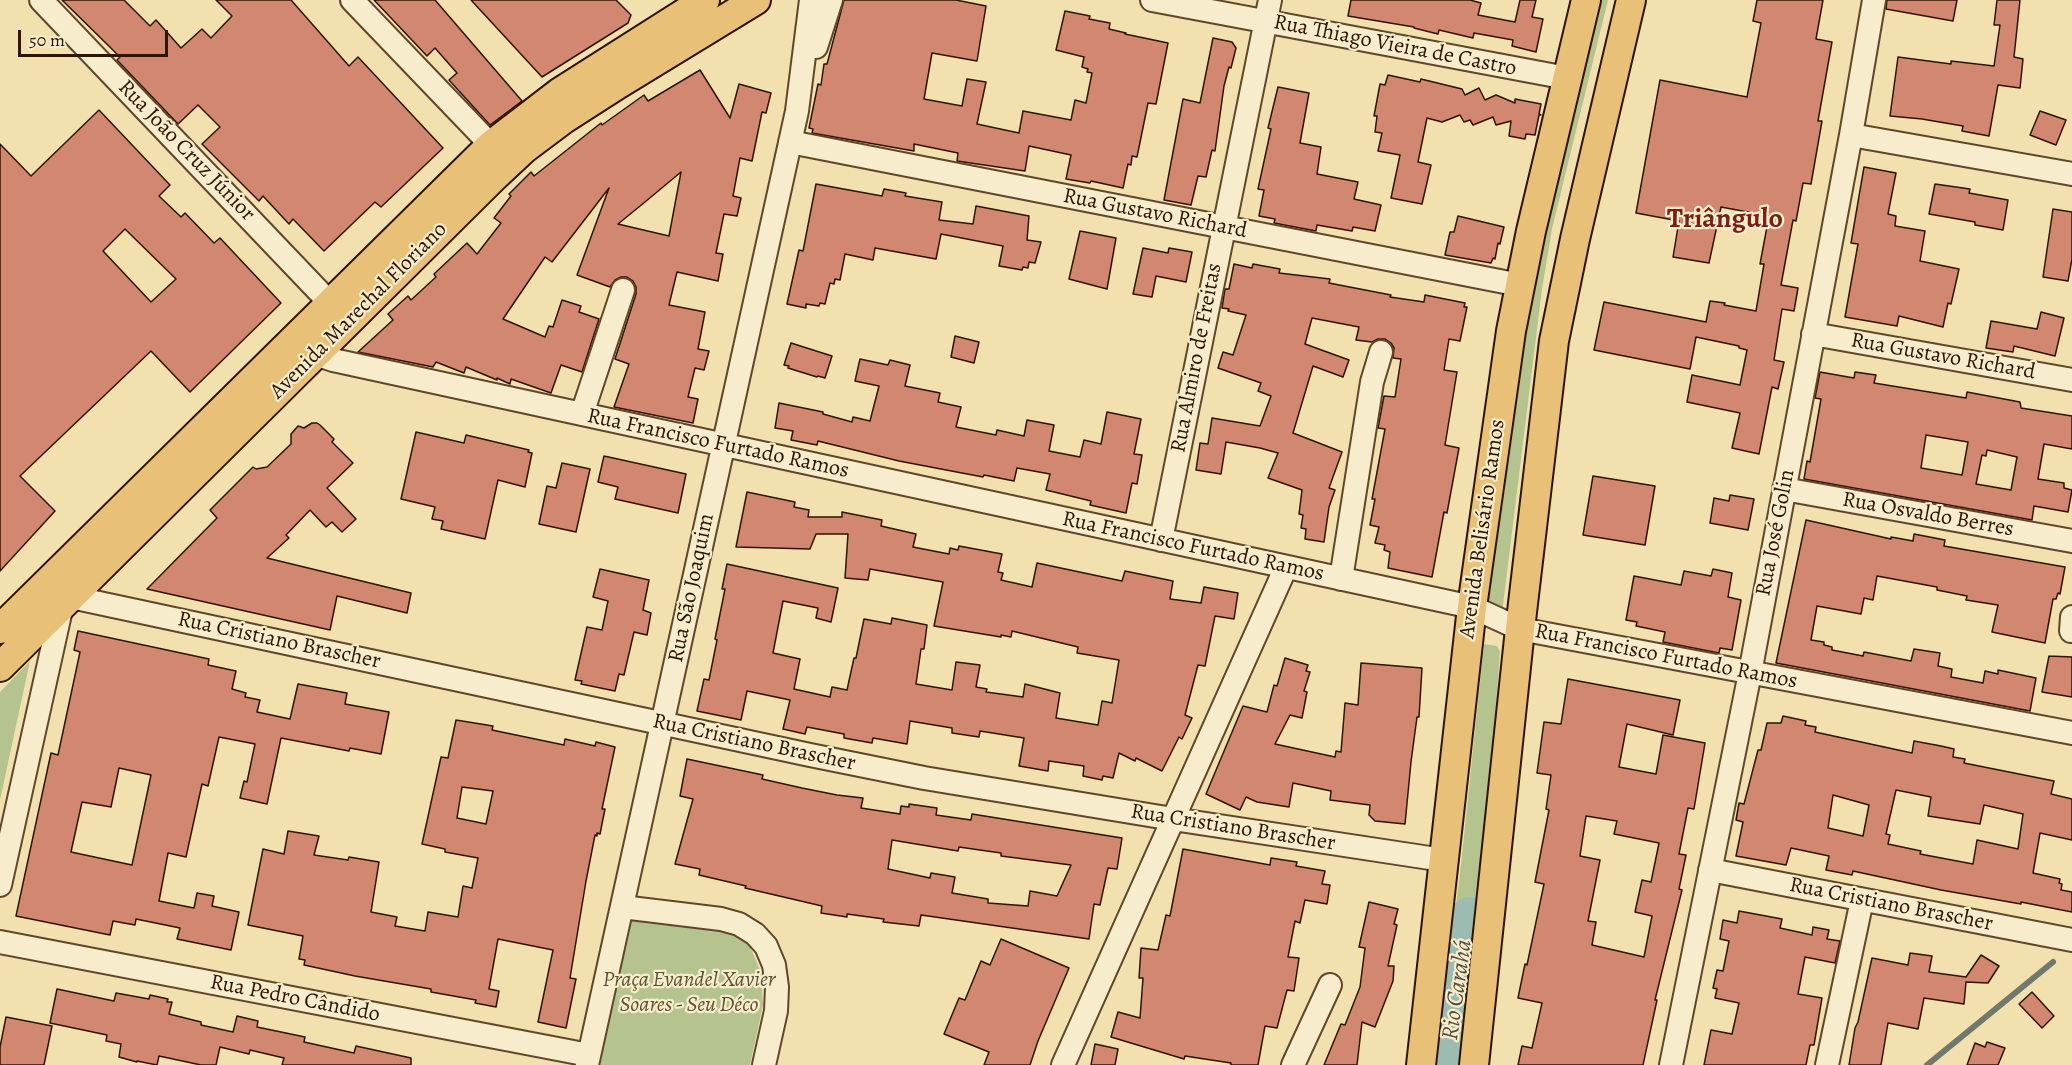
<!DOCTYPE html>
<html>
<head>
<meta charset="utf-8">
<style>
  body { margin:0 }
  #map { position:relative; width:2072px; height:1065px; overflow:hidden; background:#f2e1af; font-family:Alegreya,serif }
  canvas { display:block }
  .scale { position:absolute; left:18px; top:30px; width:150px; height:27px; box-sizing:border-box; border:3px solid #2f1400; border-top:0; padding-left:8px; font-size:18px; line-height:21px; white-space:nowrap; color:#2f1400; -webkit-text-stroke:4px #f7eccb; paint-order:stroke }
</style>
</head>
<body>
<div id="map">
<canvas width="2072" height="1065"></canvas>
<div class="scale">50 m</div>
</div>
<script>
const context = document.querySelector('canvas').getContext('2d');
context.lineJoin = 'round';
function fill(path, color) {
  context.fillStyle = color;
  context.fill(path, 'evenodd');
}
function toPath(rows) {
  const path = new Path2D();
  for (const r of rows) {
    path.moveTo(r[0], r[1]);
    for (let i = 2; i < r.length; i += 2) path.lineTo(r[i], r[i + 1]);
  }
  return path;
}
function stroke(path, color, width, dash) {
  context.strokeStyle = color;
  context.lineWidth = width;
  context.lineCap = dash ? 'butt' : 'round';
  context.setLineDash(dash || []);
  context.stroke(path);
}
function drawText(font, color, halo, rows, align = 'center') {
  context.font = font + ' Alegreya,serif';
  context.lineWidth = 4.5;
  context.setLineDash([]);
  context.textBaseline = 'middle';
  context.strokeStyle = halo;
  context.fillStyle = color;
  for (const [text, x, y, turn = 0] of rows) {
    context.save();
    context.translate(x, y);
    context.rotate((+turn || 0) * Math.PI / 180);
    context.textAlign = isNaN(turn) ? turn : align;
    if (halo) context.strokeText(text, 0, 0);
    context.fillText(text, 0, 0);
    context.restore();
  }
}
fill(toPath([
  [1594,0,1608,0,1552,229,1542,289,1502,613,1481,607,1529,270],
  [1484,644,1497,646,1500,651,1487,833,1467,1065,1435,1065,1460,874],
  [30,661,0,800,0,692],
  [631,917,720,926,748,942,761,972,763,1005,750,1065,600,1065]
]), '#b5c48f');
stroke(toPath([
  [1927,1065,2053,962]
]), '#70796b', 6);
stroke(toPath([
  [1447,1065,1469,915]
]), '#9cbcb2', 36);
const building = toPath([
  [62,0,124,0,150,26,156,20,181,48,202,29,211,38,232,16,216,0,291,0,349,66,358,57,443,148,381,207,375,202,324,251,293,219,289,224,263,196,259,201,202,144,220,127,198,105,178,124,117,60,120,57,62,0],
  [374,0,435,0,522,101,490,125,449,80,457,73,435,48,427,56,374,0],
  [471,0,616,0,631,15,628,23,542,77,471,0],
  [844,0,956,0,986,6,977,61,932,53,924,99,962,106,967,79,986,82,977,124,1019,133,1023,111,1071,120,1075,100,1086,103,1092,73,1087,72,1088,69,1082,67,1084,57,1056,50,1065,11,1090,16,1089,19,1110,23,1109,29,1126,33,1125,34,1168,43,1156,104,1148,103,1137,157,1132,156,1131,165,1128,164,1123,188,1091,181,1090,183,1066,179,1071,155,1029,146,1025,171,957,161,958,153,914,144,914,151,812,133,813,129,809,128,818,84,821,85,824,64,827,64,844,0],
  [1351,0,1470,0,1481,3,1478,15,1515,22,1520,0,1536,0,1532,17,1543,19,1536,52,1512,46,1513,40,1474,33,1473,38,1439,30,1438,34,1414,28,1414,27,1348,16,1351,0],
  [1757,0,1823,0,1816,39,1832,42,1818,121,1822,121,1811,184,1803,183,1796,221,1793,220,1781,285,1798,288,1794,311,1782,309,1774,360,1784,362,1778,389,1772,387,1759,454,1732,448,1740,413,1687,402,1692,375,1740,385,1747,350,1739,348,1739,346,1696,337,1690,369,1594,350,1604,302,1706,322,1710,301,1725,303,1724,305,1756,311,1764,264,1760,264,1769,216,1721,207,1709,263,1673,257,1679,221,1636,213,1660,80,1747,97,1761,23,1753,21,1757,0],
  [1887,0,1957,0,1953,21,1886,9,1887,0],
  [1997,0,2020,0,2014,57,2023,59,2020,88,1998,85,1989,136,1962,131,1963,126,1922,119,1890,116,1898,57,1951,64,1951,61,1994,66,2000,25,1994,25,1997,0],
  [1213,38,1232,42,1236,48,1231,68,1229,67,1224,86,1215,151,1212,150,1206,177,1198,176,1191,205,1164,200,1183,99,1200,103,1213,38],
  [700,70,730,118,739,84,771,93,766,113,762,112,752,161,740,158,733,196,741,198,737,216,724,214,716,253,723,254,718,281,677,272,669,305,705,312,698,349,709,351,704,370,695,368,688,397,698,399,693,423,614,407,629,364,615,359,636,294,636,287,633,281,627,277,621,277,615,280,610,287,577,275,609,188,552,262,545,257,503,319,545,337,549,326,553,327,562,300,581,306,579,312,599,319,582,372,561,365,551,393,511,379,510,384,497,378,497,380,466,367,464,373,436,362,433,367,358,352,393,320,388,314,408,296,411,300,436,277,434,274,467,243,477,254,501,223,494,218,511,196,509,194,531,172,534,176,601,123,602,125,644,95,648,101,700,70],
  [681,172,669,236,618,224,645,202,681,172],
  [1388,75,1420,82,1421,79,1462,89,1465,95,1479,88,1485,100,1496,95,1515,103,1515,99,1541,104,1539,114,1541,115,1539,115,1535,135,1526,134,1525,139,1509,136,1511,121,1496,125,1493,117,1473,125,1470,120,1464,122,1460,115,1442,122,1427,118,1418,162,1431,165,1422,204,1391,198,1400,155,1378,151,1382,133,1375,132,1377,116,1374,116,1380,84,1385,85,1388,75],
  [1278,87,1309,93,1300,143,1321,147,1317,174,1358,182,1354,199,1381,205,1375,231,1353,227,1352,231,1317,225,1316,231,1274,223,1275,219,1259,216,1264,190,1258,189,1271,129,1268,128,1278,87],
  [99,110,170,185,159,196,181,217,185,213,214,243,220,238,281,303,190,392,151,351,20,476,55,511,0,571,0,144,31,176,99,110],
  [125,229,176,279,151,302,103,251,125,229],
  [2040,111,2066,120,2056,145,2030,135,2040,111],
  [1864,167,1896,173,1888,214,1896,216,1895,226,1925,231,1920,261,1959,269,1951,304,1948,303,1943,327,1899,316,1897,326,1845,317,1858,244,1851,243,1864,167],
  [816,184,882,196,884,189,906,193,905,196,942,202,939,220,973,224,976,206,1029,216,1027,240,1041,242,1035,263,1029,262,1028,268,1023,267,1022,270,999,266,1003,246,941,234,936,259,875,248,873,260,845,254,840,280,835,279,834,284,830,283,825,304,820,303,819,306,806,304,806,308,787,304,799,250,803,251,816,184],
  [1935,184,1970,189,1969,193,2008,200,2003,230,1975,225,1975,222,1929,214,1935,184],
  [2053,209,2072,212,2072,259,2068,281,2043,277,2053,209],
  [1458,216,1504,227,1500,244,1498,243,1495,259,1493,258,1491,263,1445,255,1450,232,1454,232,1458,216],
  [1080,231,1116,238,1107,289,1069,279,1080,231],
  [1143,248,1168,253,1169,248,1192,252,1186,282,1156,276,1152,297,1133,294,1143,248],
  [1234,264,1252,268,1253,264,1280,269,1279,273,1330,279,1329,283,1391,295,1390,297,1424,302,1425,295,1465,303,1464,307,1467,307,1460,341,1449,339,1444,370,1457,372,1445,445,1459,448,1447,513,1444,512,1432,577,1388,568,1390,552,1384,550,1385,545,1375,543,1379,527,1370,525,1375,499,1372,499,1385,429,1378,428,1384,396,1395,397,1401,359,1393,358,1394,348,1391,343,1385,339,1378,339,1372,342,1356,340,1359,327,1312,318,1305,344,1349,360,1343,377,1313,366,1293,433,1342,452,1329,488,1335,490,1329,507,1324,542,1305,539,1306,529,1301,528,1303,515,1299,514,1302,490,1268,478,1278,453,1260,448,1226,442,1221,474,1196,470,1200,443,1208,444,1212,418,1260,426,1271,396,1258,391,1261,383,1218,368,1223,352,1233,355,1246,315,1228,311,1229,309,1222,308,1225,289,1229,289,1234,264],
  [2041,312,2064,318,2055,356,2014,346,2013,352,1986,348,1991,321,2037,329,2041,312],
  [955,336,979,342,974,363,951,357,955,336],
  [791,343,832,356,825,378,818,376,817,377,788,368,789,366,784,365,791,343],
  [860,359,888,365,890,360,910,365,905,386,940,393,938,402,961,407,956,427,996,435,997,430,1024,436,1027,420,1054,425,1049,451,1080,457,1084,440,1101,444,1107,412,1141,419,1134,454,1142,455,1137,484,1132,483,1126,513,1090,505,1091,501,1046,490,1050,474,1017,468,1014,481,984,475,983,477,899,461,818,441,817,445,791,440,793,431,775,428,779,403,823,412,823,414,852,422,853,417,870,421,879,386,855,381,860,359],
  [1820,372,1854,378,1855,372,1876,375,1874,383,1966,398,1967,392,2020,402,2021,408,2072,416,2072,449,2044,444,2038,479,2064,483,2064,488,2072,490,2068,512,2034,506,2032,520,1804,479,1807,461,1810,462,1821,399,1815,398,1820,372],
  [1926,435,1968,442,1962,475,1921,468,1926,435],
  [1987,450,2017,457,2011,490,1976,484,1982,455,1986,456,1987,450],
  [312,423,317,423,320,425,334,439,332,442,353,463,327,488,356,519,342,532,332,522,326,527,310,510,286,535,289,538,267,558,411,593,407,613,337,596,330,630,147,589,217,518,210,510,253,467,256,469,267,467,291,444,291,434,298,426,304,428,312,423],
  [416,432,464,443,466,435,529,450,528,452,532,453,525,487,498,480,485,539,441,529,443,521,432,519,435,507,401,499,416,432],
  [604,456,686,474,678,513,615,499,618,487,598,482,604,456],
  [562,463,590,469,576,532,539,524,547,486,556,488,562,463],
  [1593,476,1655,486,1645,545,1583,535,1593,476],
  [747,492,795,502,794,507,809,510,808,517,842,517,842,512,882,520,881,526,916,534,913,547,949,554,950,548,958,550,959,546,1002,554,998,572,1003,573,1001,580,1032,587,1037,563,1122,581,1125,571,1173,581,1170,599,1201,603,1204,587,1238,593,1234,619,1215,616,1205,666,1198,665,1185,715,1192,718,1182,739,1179,737,1162,771,1136,758,1135,761,1119,753,1113,778,1103,776,1102,780,1083,776,1084,766,1049,761,1048,771,1019,766,1024,738,980,731,979,737,952,733,952,728,910,721,907,744,873,738,872,743,844,738,844,734,807,727,805,734,783,729,790,700,747,691,741,720,697,711,704,679,709,680,717,640,715,639,725,589,722,589,727,564,838,588,831,622,816,618,818,608,783,601,773,653,800,659,794,689,830,697,832,687,847,690,854,658,856,658,864,619,891,624,892,618,927,625,924,649,921,649,916,684,952,690,956,662,980,665,976,687,987,689,986,692,1023,697,1025,684,1060,693,1056,718,1098,725,1102,701,1112,703,1119,660,1077,653,1078,647,1012,631,1011,637,1001,635,1001,637,934,626,943,582,870,569,868,580,845,578,848,534,816,534,810,549,736,547,747,492],
  [1730,495,1754,499,1748,530,1710,523,1714,498,1729,501,1730,495],
  [1806,520,1891,539,1891,537,1913,541,1914,534,1945,540,1944,546,2065,567,2060,594,2058,593,2056,599,2053,599,2045,643,1992,632,1998,605,1966,600,1967,596,1937,590,1937,587,1877,576,1873,600,1864,598,1861,614,1817,606,1811,640,1824,642,1824,645,1832,647,1832,650,1863,656,1864,652,1911,661,1914,649,1940,653,1938,666,1952,669,1951,677,1983,683,1985,671,1998,674,1998,670,2036,678,2030,711,1776,663,1806,520],
  [600,569,649,580,643,610,651,613,647,635,634,632,624,675,619,674,615,691,581,684,582,681,575,680,587,627,602,630,608,601,593,597,600,569],
  [1713,569,1732,573,1728,597,1741,600,1732,650,1720,648,1719,653,1663,642,1665,632,1636,626,1637,622,1626,620,1634,576,1681,585,1684,571,1711,576,1713,569],
  [78,631,209,659,208,665,236,671,232,689,246,693,245,697,260,700,257,712,290,719,298,684,347,693,345,704,389,712,381,754,350,748,349,751,281,738,267,804,240,798,244,781,247,782,255,744,219,737,208,786,202,784,186,857,168,853,159,901,194,908,197,893,214,896,212,906,239,912,231,950,177,939,180,928,136,919,135,925,113,921,110,935,16,916,51,753,58,755,80,652,74,650,78,631],
  [119,768,151,775,132,865,71,852,82,802,111,807,119,768],
  [2049,656,2072,657,2072,697,2042,692,2049,656],
  [1285,658,1308,665,1306,671,1310,672,1304,691,1307,692,1302,718,1290,715,1275,744,1335,757,1336,751,1341,752,1345,703,1358,705,1361,663,1422,668,1419,717,1417,717,1411,762,1405,824,1375,821,1369,815,1370,805,1330,800,1331,791,1293,783,1289,807,1257,802,1246,797,1240,810,1206,794,1243,706,1267,712,1274,685,1277,686,1285,658],
  [1568,679,1680,700,1673,735,1627,724,1619,767,1656,774,1663,735,1705,743,1694,809,1688,808,1679,854,1686,855,1679,889,1682,890,1655,1000,1657,1000,1643,1065,1518,1065,1522,1046,1532,1048,1542,1003,1518,998,1525,964,1527,965,1544,884,1535,882,1549,810,1546,809,1551,775,1537,773,1544,722,1561,724,1568,679],
  [1586,816,1617,821,1614,834,1659,843,1651,882,1642,880,1635,912,1652,916,1644,957,1592,945,1596,922,1588,921,1600,860,1580,856,1586,816],
  [1783,716,1806,721,1805,725,1816,727,1815,732,1912,753,1914,741,1941,746,1954,749,1953,757,1965,759,1964,763,2054,781,2051,794,2072,799,2072,840,2040,833,2033,873,2060,879,2059,883,2062,884,2061,890,2072,892,2072,912,2021,902,2021,904,1941,890,1853,871,1852,875,1826,870,1829,856,1791,848,1786,865,1736,856,1743,822,1736,820,1739,803,1744,804,1758,750,1761,750,1767,723,1781,723,1783,716],
  [1896,790,1931,797,1928,816,1980,824,1984,805,2023,814,2018,849,1977,840,1973,864,1920,854,1921,851,1888,844,1890,835,1886,834,1896,790],
  [1833,795,1869,805,1863,836,1828,828,1833,795],
  [456,720,493,726,492,730,564,745,565,739,595,746,596,742,615,747,602,809,605,809,600,834,597,833,597,836,595,835,586,881,570,978,576,979,566,1028,538,1022,553,950,498,939,489,989,499,991,496,1007,475,1003,476,1000,431,992,431,989,355,976,304,965,305,960,299,959,303,936,248,925,263,849,284,854,288,831,319,836,314,855,348,860,349,857,379,862,371,912,397,917,395,926,425,931,428,912,458,917,463,886,472,888,478,858,445,852,445,849,422,844,441,757,448,758,456,720],
  [462,787,493,791,486,824,457,818,462,787],
  [687,759,763,775,762,779,802,788,837,795,863,798,861,808,900,814,901,806,909,807,909,804,937,808,936,815,971,820,972,814,1122,838,1117,869,1108,868,1100,905,1094,904,1089,939,921,915,919,926,883,922,884,919,847,914,847,917,821,913,822,906,745,888,746,886,699,875,700,869,675,864,693,799,680,796,687,759],
  [892,840,958,851,959,847,1001,853,1001,856,1071,865,1057,896,1030,891,1028,906,988,903,988,899,952,893,955,877,931,873,930,878,888,869,892,840],
  [1183,849,1270,865,1271,858,1297,862,1296,866,1325,871,1322,884,1330,885,1327,904,1305,900,1300,923,1295,921,1288,957,1299,958,1294,991,1287,990,1277,1028,1265,1026,1258,1065,1231,1065,1231,1063,1185,1056,1184,1059,1111,1037,1118,1012,1140,1018,1143,978,1139,978,1141,948,1158,950,1166,915,1170,916,1183,849],
  [1369,902,1398,909,1394,924,1397,925,1388,966,1394,966,1393,981,1375,1027,1362,1022,1357,1065,1324,1065,1341,1024,1345,1025,1360,987,1365,948,1359,947,1369,902],
  [1739,911,1782,919,1780,928,1812,935,1813,927,1829,930,1827,939,1840,941,1835,963,1805,957,1798,994,1822,998,1814,1045,1810,1045,1806,1065,1704,1065,1711,1030,1732,1034,1739,1003,1715,998,1717,989,1713,988,1717,970,1723,971,1729,941,1720,939,1723,920,1737,923,1739,911],
  [1001,939,1069,968,1038,1041,1030,1065,984,1065,989,1052,944,1034,959,998,965,1000,981,961,990,965,1001,939],
  [1910,953,1932,956,1929,972,1966,977,1981,955,1999,966,1988,983,1966,982,1964,1004,1924,998,1918,1029,1888,1023,1881,1065,1849,1065,1855,1028,1858,1022,1872,958,1908,965,1910,953],
  [57,989,114,1001,116,993,149,999,150,995,168,999,167,1002,172,1002,169,1014,201,1022,201,1025,233,1032,237,1016,258,1021,257,1027,305,1037,304,1042,354,1053,356,1046,411,1058,411,1065,282,1065,284,1058,250,1050,249,1054,220,1047,216,1065,201,1065,159,1056,157,1065,137,1061,137,1062,119,1057,121,1044,106,1041,107,1035,50,1023,57,989],
  [2032,992,2054,1016,2042,1028,2019,1004,2032,992],
  [6,1017,52,1026,44,1065,0,1065,0,1047,6,1017],
  [1987,1042,2005,1048,1998,1065,1967,1065,1975,1043,1985,1047,1987,1042],
  [1095,1044,1118,1049,1115,1065,1091,1065,1095,1044]
]);
fill(building, '#d28771');
stroke(building, '#2f1400', 1.5);
const minor = toPath([
  [41,0,330,303],
  [352,0,491,145],
  [1152,0,1567,78],
  [816,47,831,0],
  [1851,135,2072,174],
  [790,142,1520,285],
  [1813,334,2072,380],
  [315,354,333,360,1472,607,1520,629,2072,733],
  [582,414,623,290],
  [1784,489,2072,541],
  [1161,540,1270,0],
  [1341,579,1372,382,1381,352],
  [71,597,810,755,924,778,1173,819,1443,860],
  [2071,631,2072,617],
  [1710,870,2072,940],
  [0,885,62,605],
  [622,907,721,919,739,924,755,934,766,946,774,965,777,987,776,1011,764,1065],
  [0,942,589,1055],
  [587,1065,797,111,811,0],
  [1063,1065,1286,567],
  [1293,1065,1330,985],
  [1671,1065,1750,673,1851,135,1874,0],
  [1827,1065,1862,900]
]);
const major = toPath([
  [0,629,491,145,560,92,705,0],
  [0,667,494,177,524,149,564,119,617,85,756,0],
  [1421,1065,1472,607,1511,331,1531,231,1586,0],
  [1474,1065,1520,629,1554,341,1575,239,1631,0]
]);
stroke(minor, '#60472c', 26);
stroke(major, '#2f1400', 32);
stroke(minor, '#f7eccb', 22);
stroke(major, '#e9c078', 28);
drawText('22px', '#2f1400', '#f7eccb', [
  ["Rua Thiago Vieira de Castro",1395,46,11],
  ["Rua João Cruz Júnior",186,151,46],
  ["Rua Gustavo Richard",1155,214,11],
  ["Avenida Marechal Floriano",359,311,-45],
  ["Rua Gustavo Richard",1943,357,10],
  ["Rua Almiro de Freitas",1197,358,-79],
  ["Rua Francisco Furtado Ramos",718,444,12],
  ["Rua Osvaldo Berres",1928,515,10],
  ["Avenida Belisário Ramos",1483,529,-82],
  ["Rua José Golin",1776,533,-79],
  ["Rua Francisco Furtado Ramos",1193,547,12],
  ["Rua São Joaquim",692,588,-78],
  ["Rua Cristiano Brascher",279,641,12],
  ["Rua Francisco Furtado Ramos",1666,657,11],
  ["Rua Cristiano Brascher",754,743,12],
  ["Rua Cristiano Brascher",1233,828,9],
  ["Rua Cristiano Brascher",1891,905,11],
  ["Rua Pedro Cândido",295,999,11]
]);
drawText('italic 22px', '#5e5232', '#f7eccb', [
  ["Praça Evandel Xavier",689,981],
  ["Soares - Seu Déco",689,1006]
]);
drawText('italic 24px', '#554f3e', '#f7eccb', [
  ["Rio Carahá",1458,990,-82]
]);
drawText('bold 28px', '#7a1f14', '#f7eccb', [
  ["Triângulo",1725,220]
]);
</script>
</body>
</html>
